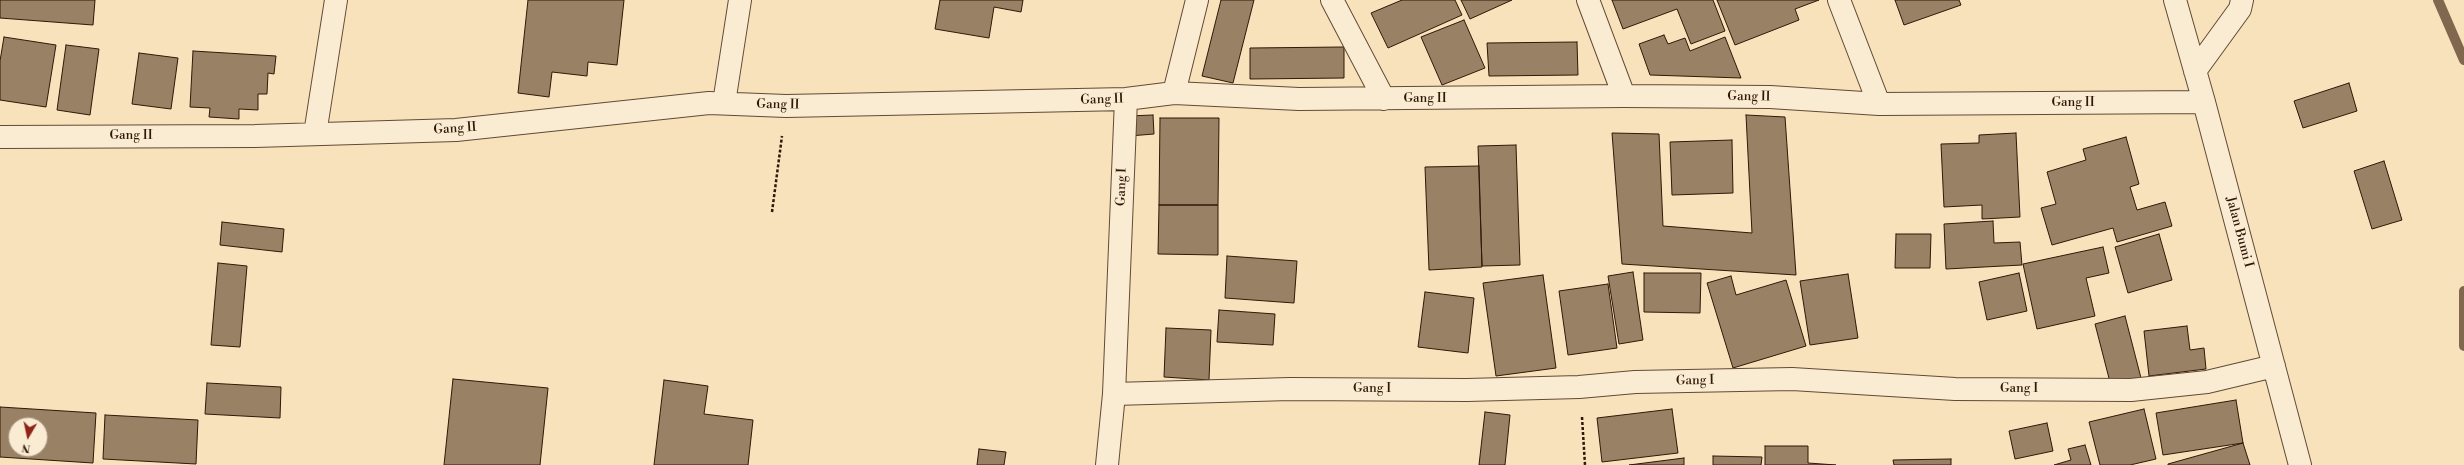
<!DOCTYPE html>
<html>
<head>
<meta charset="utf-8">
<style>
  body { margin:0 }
  #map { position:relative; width:2464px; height:465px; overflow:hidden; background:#f7e2bc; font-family:"Libre Bodoni",serif }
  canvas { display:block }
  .north { position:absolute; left:8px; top:417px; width:40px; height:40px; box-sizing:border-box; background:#faecd3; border:1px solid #aa9781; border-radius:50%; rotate:189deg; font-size:11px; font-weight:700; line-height:16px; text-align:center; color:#311707 }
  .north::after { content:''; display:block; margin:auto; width:14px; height:18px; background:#8f2418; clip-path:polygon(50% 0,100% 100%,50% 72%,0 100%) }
</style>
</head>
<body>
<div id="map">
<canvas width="2464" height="465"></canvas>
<div class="north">N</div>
</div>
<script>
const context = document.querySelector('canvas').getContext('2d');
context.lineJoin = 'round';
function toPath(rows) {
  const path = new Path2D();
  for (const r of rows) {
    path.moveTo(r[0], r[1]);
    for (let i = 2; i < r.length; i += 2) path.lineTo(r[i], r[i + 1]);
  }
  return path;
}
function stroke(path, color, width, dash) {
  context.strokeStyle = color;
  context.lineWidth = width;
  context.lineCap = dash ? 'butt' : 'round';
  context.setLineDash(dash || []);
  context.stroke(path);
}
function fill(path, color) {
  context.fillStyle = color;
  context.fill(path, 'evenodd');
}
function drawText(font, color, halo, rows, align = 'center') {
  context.font = font + ' "Libre Bodoni",serif';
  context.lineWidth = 3;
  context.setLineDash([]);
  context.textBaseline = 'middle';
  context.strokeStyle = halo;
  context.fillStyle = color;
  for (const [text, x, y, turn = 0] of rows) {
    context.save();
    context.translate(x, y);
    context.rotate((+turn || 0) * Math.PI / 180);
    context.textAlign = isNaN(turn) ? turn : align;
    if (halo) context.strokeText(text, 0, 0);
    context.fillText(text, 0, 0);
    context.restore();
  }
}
stroke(toPath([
  [2438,0,2464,60],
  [2464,291,2464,346]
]), '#80674e', 10);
const building = toPath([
  [0,0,95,0,93,25,0,18,0,0],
  [528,0,624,0,617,65,588,62,587,76,552,72,549,97,518,93,528,0],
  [940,0,1023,0,1021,12,994,7,989,38,935,29,940,0],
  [1221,0,1254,0,1233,83,1202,76,1221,0],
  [1402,0,1455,0,1462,15,1388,48,1371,13,1402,0],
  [1461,0,1512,0,1470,19,1461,0],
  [1612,0,1713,0,1725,31,1691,44,1677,9,1623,29,1612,0],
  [1717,0,1819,0,1795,9,1799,20,1735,45,1717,0],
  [1895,0,1959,0,1961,5,1904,25,1895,0],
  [1464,20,1485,68,1442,85,1421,37,1464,20],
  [1664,35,1668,44,1685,38,1690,51,1725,37,1741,78,1650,75,1639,44,1664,35],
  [4,37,56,45,46,107,0,100,0,61,4,37],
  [1577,42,1578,75,1489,76,1487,43,1577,42],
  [66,45,99,49,90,115,57,110,66,45],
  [1344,47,1344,78,1250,79,1250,48,1344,47],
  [193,51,276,56,274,74,268,73,267,94,258,94,258,110,239,109,239,119,209,117,210,108,190,107,193,51],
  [139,53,178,58,171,109,132,104,139,53],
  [2349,83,2357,111,2303,128,2294,101,2349,83],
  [1153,115,1154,134,1129,136,1128,116,1153,115],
  [1746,115,1785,117,1796,275,1622,264,1612,133,1659,134,1663,226,1752,233,1746,115],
  [1160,118,1219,118,1218,205,1159,205,1160,118],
  [2016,133,2020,217,1982,219,1982,205,1944,207,1941,144,1979,143,1979,135,2016,133],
  [2126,137,2139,184,2130,187,2137,210,2165,202,2172,226,2117,242,2113,228,2052,245,2041,208,2056,204,2047,172,2086,160,2083,149,2126,137],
  [1732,140,1733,193,1672,195,1670,142,1732,140],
  [1516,145,1520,265,1482,266,1478,146,1516,145],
  [2384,161,2402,220,2372,229,2354,171,2384,161],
  [1479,166,1482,267,1429,270,1425,167,1479,166],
  [1159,205,1218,205,1218,255,1158,254,1159,205],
  [1993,221,1994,243,2020,242,2022,265,1946,269,1944,224,1993,221],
  [222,222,284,229,282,252,220,245,222,222],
  [1896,234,1931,234,1930,268,1895,268,1896,234],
  [2159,234,2172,280,2128,293,2115,247,2159,234],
  [2103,247,2109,273,2086,278,2095,316,2037,329,2023,264,2103,247],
  [1227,256,1297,261,1294,303,1225,298,1227,256],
  [218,263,247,266,240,347,211,345,218,263],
  [1633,272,1643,340,1619,344,1608,276,1633,272],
  [1644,273,1701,273,1700,313,1644,312,1644,273],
  [2019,273,2027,311,1987,320,1979,282,2019,273],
  [1848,274,1858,338,1810,345,1800,281,1848,274],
  [1543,275,1556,368,1496,376,1483,283,1543,275],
  [1731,276,1736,295,1786,280,1806,346,1733,368,1707,283,1731,276],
  [1608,284,1617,348,1568,355,1559,291,1608,284],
  [1425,292,1474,298,1468,353,1418,347,1425,292],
  [1219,310,1275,314,1273,345,1217,342,1219,310],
  [2125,316,2141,378,2111,386,2095,324,2125,316],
  [2187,326,2190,350,2204,348,2206,369,2149,376,2144,331,2187,326],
  [1166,328,1211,330,1209,380,1164,377,1166,328],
  [453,379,548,388,540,465,444,465,453,379],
  [664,380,708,386,704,414,753,420,748,465,654,465,664,380],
  [207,383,281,387,280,418,205,414,207,383],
  [2236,400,2243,443,2163,455,2156,413,2236,400],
  [0,407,96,413,93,463,0,457,0,407],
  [16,425,40,425,40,449,16,449,16,425],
  [1672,409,1678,453,1602,462,1597,418,1672,409],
  [2144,409,2156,459,2130,465,2100,465,2089,422,2144,409],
  [1485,412,1510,415,1505,465,1479,465,1485,412],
  [105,415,198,420,196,464,103,459,105,415],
  [2047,423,2053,451,2015,459,2009,431,2047,423],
  [2243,443,2250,465,2168,465,2168,464,2243,443],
  [2085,445,2091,465,2054,465,2071,460,2068,449,2085,445],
  [1765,446,1808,446,1808,463,1836,465,1765,465,1765,446],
  [979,449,1006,452,1004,465,977,465,979,449],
  [1713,456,1762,457,1761,465,1713,465,1713,456],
  [1684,458,1684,465,1629,465,1684,458],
  [1951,459,1951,465,1894,465,1893,460,1951,459]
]);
fill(building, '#988165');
stroke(building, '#311707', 1);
const minor = toPath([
  [1332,0,1384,99],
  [1588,0,1624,96],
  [1839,0,1879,104],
  [2175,0,2204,102,2300,465],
  [2195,71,2240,9,2242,0],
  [1174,93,1197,0],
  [724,103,740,0],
  [315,134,336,0],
  [0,137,255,136,456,130,709,103,786,106,1126,99,1174,93,1299,99,1624,96,1770,97,1879,104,2204,102],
  [1114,394,1290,389,1467,390,1579,387,1635,382,1792,379,1955,389,2131,390,2207,382,2274,366],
  [1107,465,1114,394,1126,99]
]);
stroke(minor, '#624a34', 24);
stroke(toPath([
  [772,212,782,136],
  [1582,417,1585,465]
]), '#311707', 2.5, [3, 2]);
stroke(minor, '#faecd3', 22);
drawText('13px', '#311707', '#faecd3', [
  ["Gang II",1749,97,1],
  ["Gang II",1425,99],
  ["Gang II",1102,100,-2],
  ["Gang II",2073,103],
  ["Gang II",778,105,1],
  ["Gang II",455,129,-4],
  ["Gang II",131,136],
  ["Gang I",1122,187,-88],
  ["Jalan Bumi I",2239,232,75],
  ["Gang I",1695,381,-1],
  ["Gang I",1372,389],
  ["Gang I",2019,389]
]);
</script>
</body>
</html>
